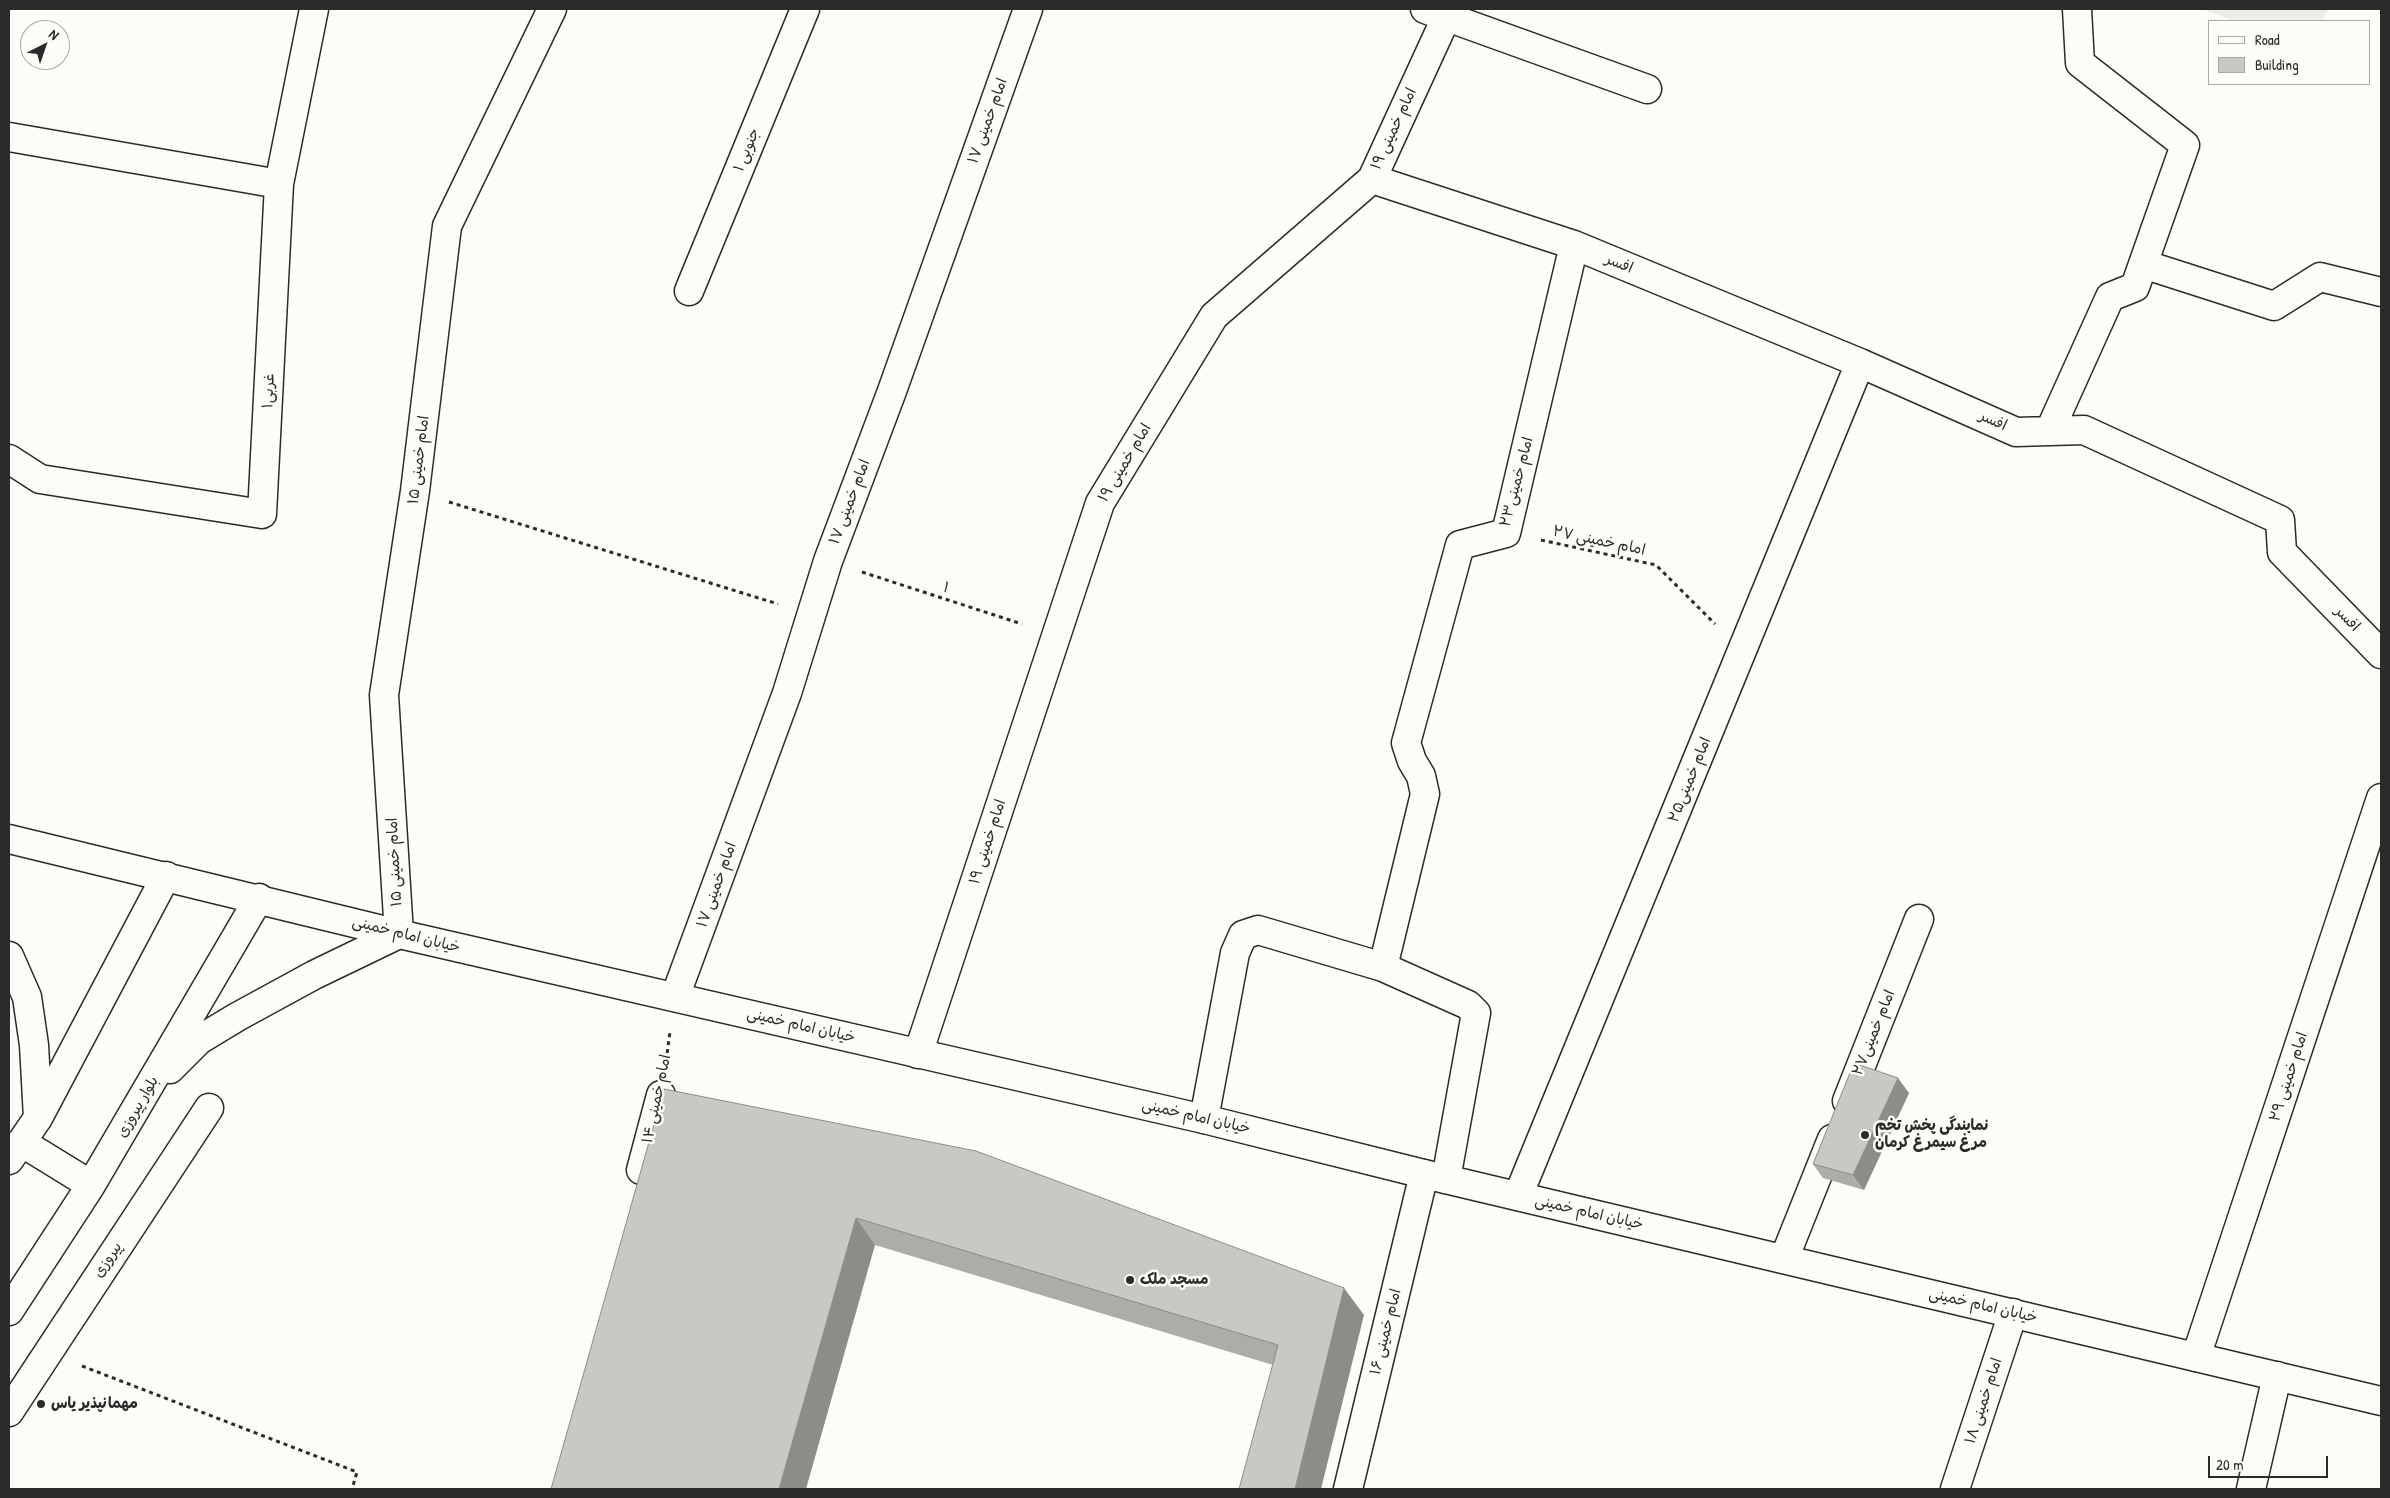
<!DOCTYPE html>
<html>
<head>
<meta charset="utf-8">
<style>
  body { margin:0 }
  #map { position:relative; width:2390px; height:1498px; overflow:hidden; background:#fdfcf7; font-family:"Patrick Hand",sans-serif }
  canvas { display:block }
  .frame { position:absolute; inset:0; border:10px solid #2b2b2b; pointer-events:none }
  .legend { position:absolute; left:2208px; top:20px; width:162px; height:65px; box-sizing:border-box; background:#fdfcf7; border:1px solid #a9a8a5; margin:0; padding:6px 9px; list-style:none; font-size:15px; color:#2b2b2b }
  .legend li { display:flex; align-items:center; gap:10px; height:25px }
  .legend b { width:25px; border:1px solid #a9a8a5 }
  .north { position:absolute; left:20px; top:20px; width:50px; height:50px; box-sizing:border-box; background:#fdfcf7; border:1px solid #a9a8a5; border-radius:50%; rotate:41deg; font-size:14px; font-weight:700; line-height:20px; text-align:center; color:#2b2b2b }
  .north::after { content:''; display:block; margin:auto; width:18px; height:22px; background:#2b2b2b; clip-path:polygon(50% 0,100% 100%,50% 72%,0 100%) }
  .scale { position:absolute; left:2208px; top:1456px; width:120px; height:22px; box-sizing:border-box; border:2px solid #2b2b2b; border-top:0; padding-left:6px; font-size:15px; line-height:18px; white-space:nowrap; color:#2b2b2b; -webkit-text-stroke:4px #fdfcf7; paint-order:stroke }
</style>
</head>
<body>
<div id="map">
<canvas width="2390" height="1498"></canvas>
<div class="frame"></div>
<ul class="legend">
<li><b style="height:6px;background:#fdfcf7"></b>Road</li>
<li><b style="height:14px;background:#c9c8c4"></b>Building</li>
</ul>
<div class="north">N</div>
<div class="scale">20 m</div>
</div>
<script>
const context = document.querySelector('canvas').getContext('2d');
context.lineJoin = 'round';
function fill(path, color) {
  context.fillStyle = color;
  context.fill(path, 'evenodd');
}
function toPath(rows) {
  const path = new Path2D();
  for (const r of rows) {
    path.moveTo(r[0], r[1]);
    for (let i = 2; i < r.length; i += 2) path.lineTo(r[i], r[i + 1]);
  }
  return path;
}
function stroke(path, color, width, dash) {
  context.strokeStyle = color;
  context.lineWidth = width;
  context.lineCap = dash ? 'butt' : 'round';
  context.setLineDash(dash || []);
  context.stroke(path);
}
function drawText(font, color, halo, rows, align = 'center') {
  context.font = font + ' "Patrick Hand","Playpen Sans Arabic",sans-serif';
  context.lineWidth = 5;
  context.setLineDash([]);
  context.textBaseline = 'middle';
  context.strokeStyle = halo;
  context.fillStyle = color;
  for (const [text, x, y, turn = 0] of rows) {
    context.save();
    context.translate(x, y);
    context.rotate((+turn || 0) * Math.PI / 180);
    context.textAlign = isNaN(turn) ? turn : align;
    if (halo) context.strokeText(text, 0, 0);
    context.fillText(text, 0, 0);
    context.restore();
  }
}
fill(toPath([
  [2202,9,2328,9,2322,21,2234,21]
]), '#edece8');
const street = toPath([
  [1425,9,1647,89],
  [9,137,279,184],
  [1372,179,1574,245,1860,363,2016,432,2084,430,2280,520,2282,552,2381,654],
  [2143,264,2274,306,2320,277,2381,292],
  [689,291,805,9],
  [2050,430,2110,297,2135,287,2185,145,2080,63,2077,9],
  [9,459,40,479,262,514,279,184,314,9],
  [399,934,384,695,415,491,447,226,552,9],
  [1383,967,1425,794,1421,776,1412,761,1406,743,1460,545,1506,533,1574,245],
  [675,997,787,693,828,561,892,391,1028,9],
  [918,1054,1100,503,1214,316,1372,179,1450,9],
  [1847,1101,1919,919],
  [1204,1119,1235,953,1243,935,1258,930,1383,967,1468,1005,1476,1013,1446,1179],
  [641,1170,661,1095],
  [1518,1196,1860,363],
  [1784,1259,1832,1139],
  [2196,1357,2381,798],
  [9,1412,209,1108],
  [1348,1489,1424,1174],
  [1955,1489,2013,1313],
  [2251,1489,2277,1376]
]);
const secondary = toPath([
  [9,839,399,934,1204,1119,1424,1174,2381,1401],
  [9,956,27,997,34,1045,38,1118],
  [170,1069,199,1040,237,1017,314,975,399,934],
  [21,1142,91,1185],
  [9,1160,38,1118,166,876],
  [9,1311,91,1185,259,898]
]);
stroke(street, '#2b2b2b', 31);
stroke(secondary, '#2b2b2b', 31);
stroke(toPath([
  [449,502,778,604],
  [1541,540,1656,565,1715,624],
  [862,572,1022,624],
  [666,1061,670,1032],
  [82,1366,357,1472,352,1489]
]), '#2b2b2b', 3, [4, 4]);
stroke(street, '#fdfcf7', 28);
stroke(secondary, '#fdfcf7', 28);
fill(toPath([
  [664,1089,1364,1315,1273,1365,875,1245],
  [1909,1093,1864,1190,1823,1178,1813,1164]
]), '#adaca9');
fill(toPath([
  [1898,1078,1909,1093,1864,1190,1853,1175],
  [856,1218,875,1245,806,1489,779,1489],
  [1344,1288,1364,1315,1321,1489,1295,1489]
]), '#8d8c89');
const building = toPath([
  [1854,1063,1898,1078,1853,1175,1813,1164,1854,1063],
  [664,1089,976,1151,1344,1288,1295,1489,1239,1489,1278,1345,856,1218,779,1489,551,1489,664,1089]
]);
fill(building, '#c9c8c4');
stroke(building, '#8d8c89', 1);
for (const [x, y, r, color] of [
  [1865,1135,5,"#2b2b2b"],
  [1130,1280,5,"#2b2b2b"],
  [41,1404,5,"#2b2b2b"]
]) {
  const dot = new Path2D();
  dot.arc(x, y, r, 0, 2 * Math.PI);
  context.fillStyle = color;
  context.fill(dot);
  stroke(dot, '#fdfcf7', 2);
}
drawText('15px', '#2b2b2b', '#fdfcf7', [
  ["امام خمینی ۱۷",988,121,-70],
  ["امام خمینی ۱۹",1394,129,-65],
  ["۱ جنوبی",747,150,-68],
  ["افسر",1619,264,22],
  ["غربی۱",269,391,-87],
  ["افسر",1993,421,24],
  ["امام خمینی ۱۵",419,460,-83],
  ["امام خمینی ۱۹",1125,463,-59],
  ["امام خمینی۲۳",1517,482,-75],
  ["امام خمینی ۱۷",850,502,-69],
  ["امام خمینی ۲۷",1599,541,12],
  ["۱",946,588,18],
  ["افسر",2347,619,46],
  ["امام خمینی۲۵",1690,780,-68],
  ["امام خمینی ۱۹",988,842,-72],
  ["امام خمینی ۱۵",395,862,-93],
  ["امام خمینی ۱۷",717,885,-70],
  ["خیابان امام خمینی",406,935,14],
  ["خیابان امام خمینی",801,1026,13],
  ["امام خمینی۲۷",1874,1033,-68],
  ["امام خمینی ۲۹",2289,1077,-72],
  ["امام خمینی ۱۴",657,1099,-78],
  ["بلوار پیروزی",138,1107,-60],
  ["خیابان امام خمینی",1196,1117,13],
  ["خیابان امام خمینی",1589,1213,13],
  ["پیروزی",108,1260,-56],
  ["خیابان امام خمینی",1983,1306,13],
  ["امام خمینی ۱۶",1386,1332,-76],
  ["امام خمینی ۱۸",1984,1401,-72]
]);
drawText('bold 15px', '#2b2b2b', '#fdfcf7', [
  ["نمایندگی پخش تخم",1875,1126],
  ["مرغ سیمرغ کرمان",1875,1143],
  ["مسجد ملک",1140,1280],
  ["مهمانپذیر یاس",51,1404]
], 'left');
</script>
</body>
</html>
